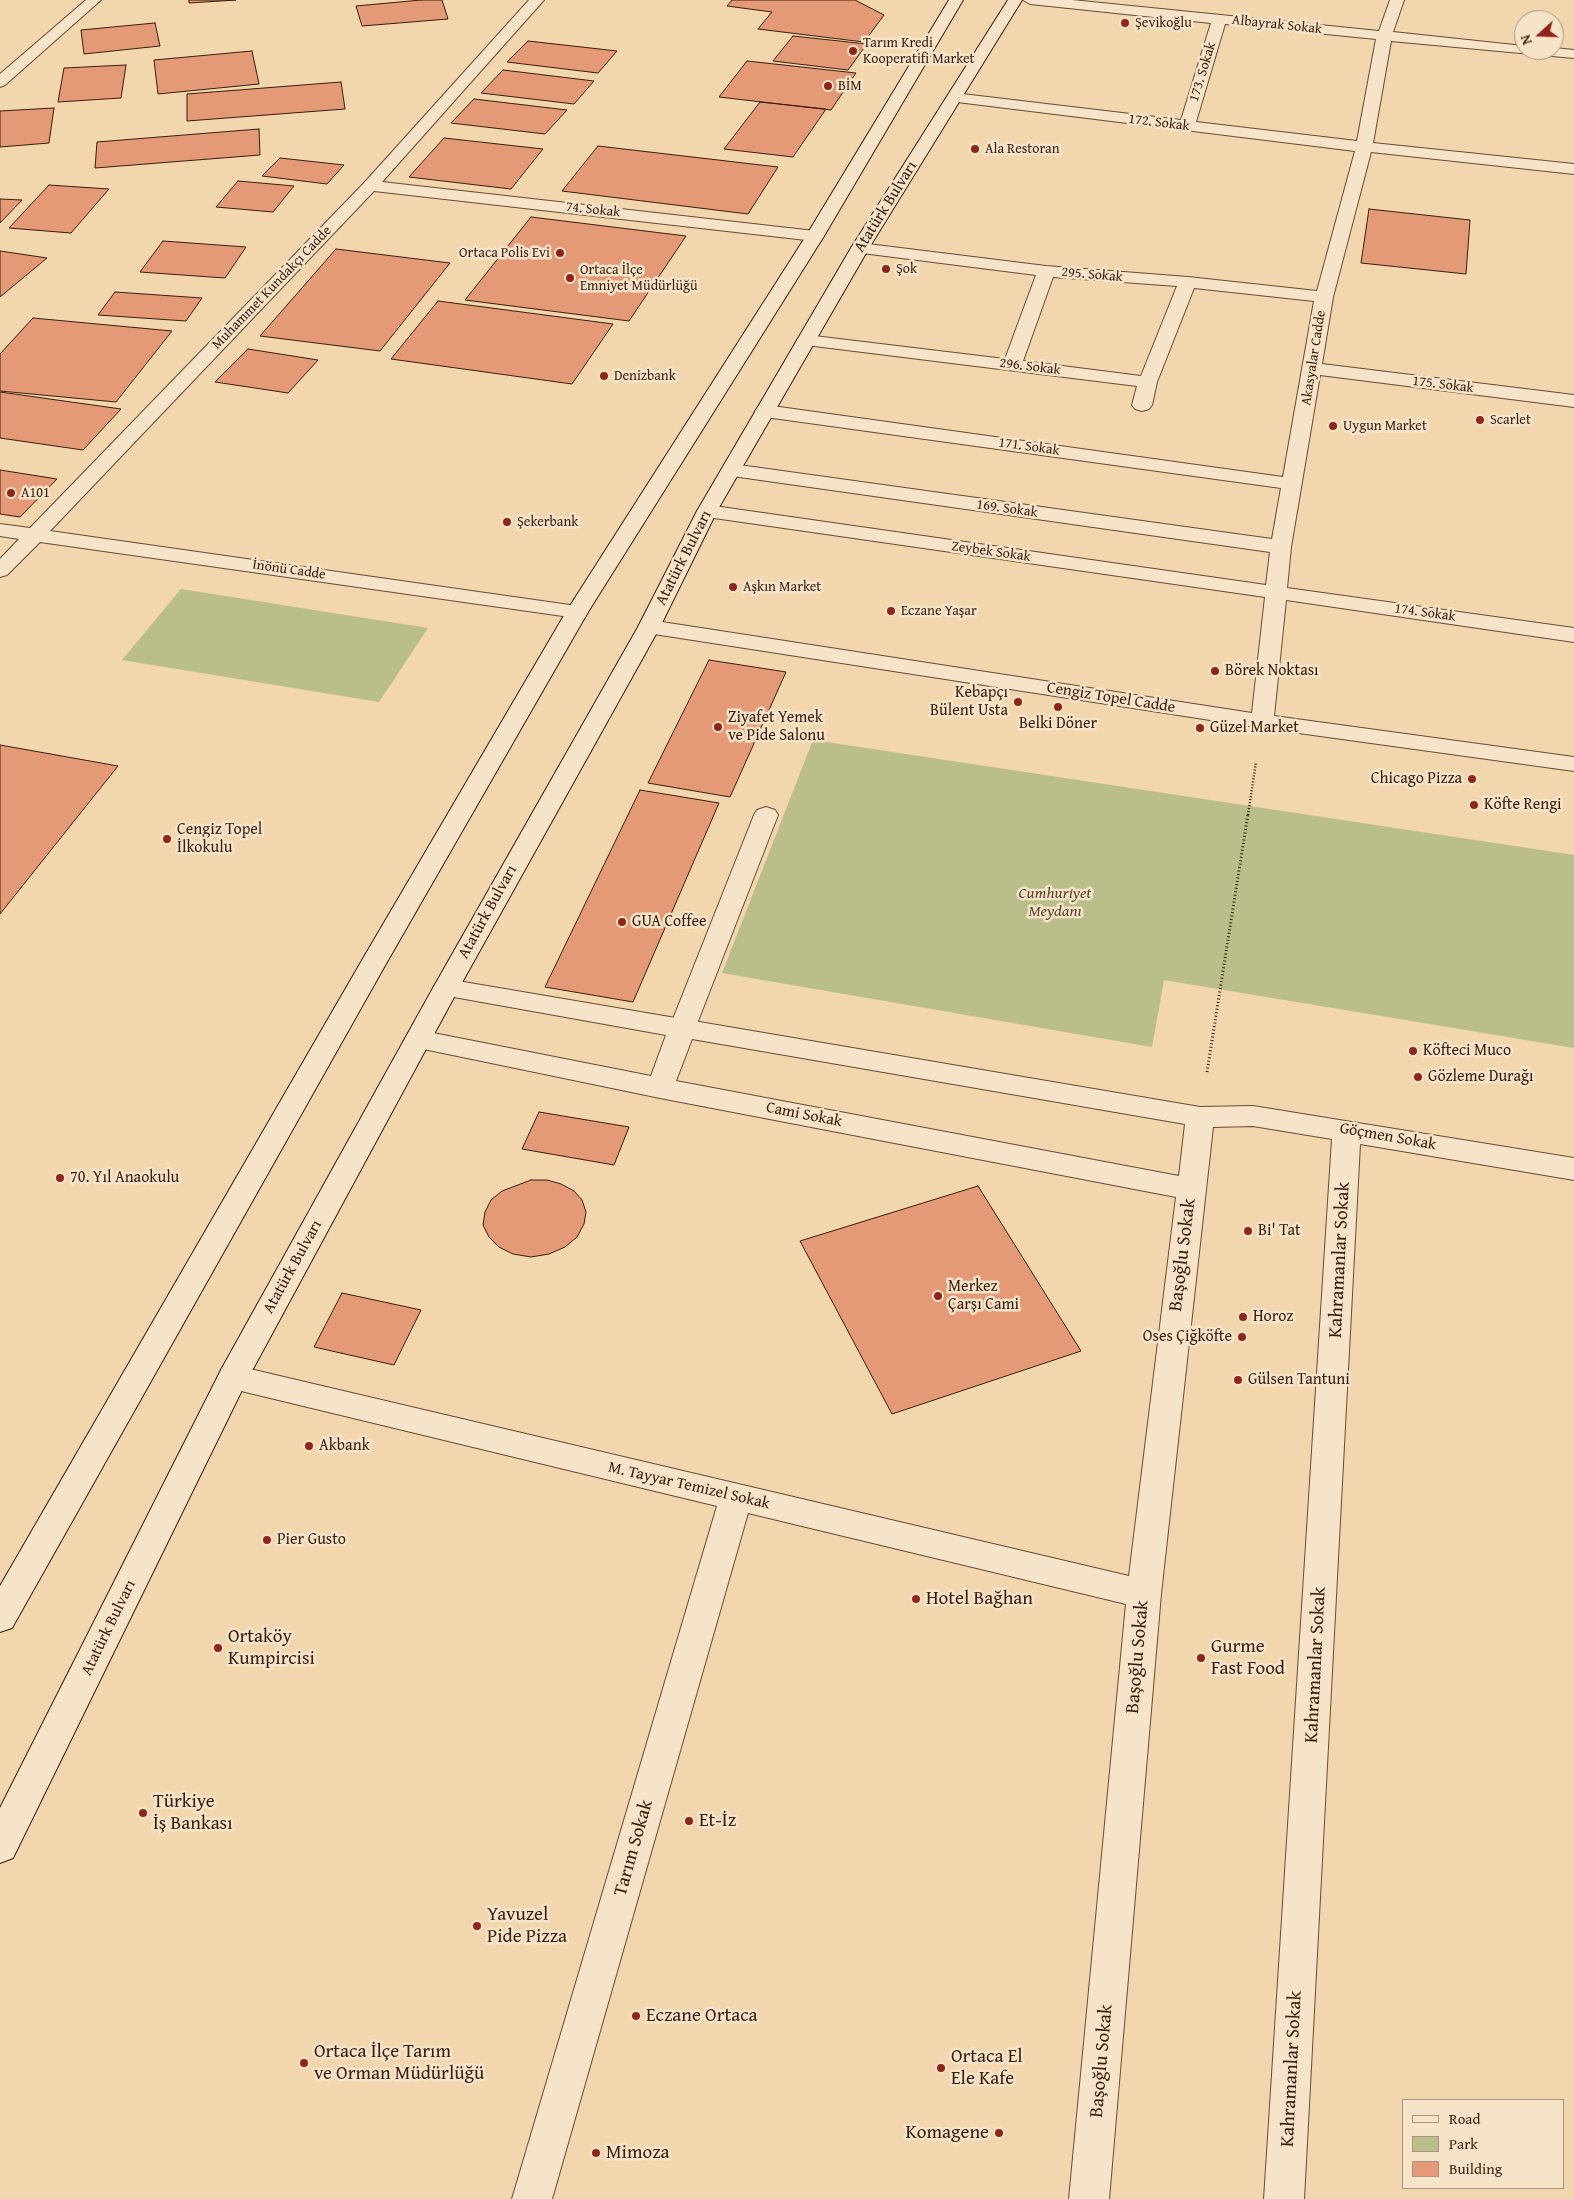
<!DOCTYPE html>
<html>
<head>
<meta charset="utf-8">
<style>
  body { margin:0 }
  #map { position:relative; width:1574px; height:2199px; overflow:hidden; background:#f1d6ae; font-family:"Gentium Book Plus",serif }
  canvas { display:block }
  .legend { position:absolute; left:1402px; top:2099px; width:162px; height:90px; box-sizing:border-box; background:#f6e4ca; border:1px solid #ab947f; margin:0; padding:6px 9px; list-style:none; font-size:15px; color:#3a1d0e }
  .legend li { display:flex; align-items:center; gap:10px; height:25px }
  .legend b { width:25px; border:1px solid #ab947f }
  .north { position:absolute; left:1514px; top:10px; width:50px; height:50px; box-sizing:border-box; background:#f6e4ca; border:1px solid #ab947f; border-radius:50%; rotate:250deg; font-size:14px; font-weight:700; line-height:20px; text-align:center; color:#3a1d0e }
  .north::after { content:''; display:block; margin:auto; width:18px; height:22px; background:#8f2418; clip-path:polygon(50% 0,100% 100%,50% 72%,0 100%) }
</style>
</head>
<body>
<div id="map">
<canvas width="1574" height="2199"></canvas>
<ul class="legend">
<li><b style="height:6px;background:#f6e4ca"></b>Road</li>
<li><b style="height:14px;background:#b9be8b"></b>Park</li>
<li><b style="height:14px;background:#e49a77"></b>Building</li>
</ul>
<div class="north">N</div>
</div>
<script>
const context = document.querySelector('canvas').getContext('2d');
context.lineJoin = 'round';
function fill(path, color) {
  context.fillStyle = color;
  context.fill(path, 'evenodd');
}
function toPath(rows) {
  const path = new Path2D();
  for (const r of rows) {
    path.moveTo(r[0], r[1]);
    for (let i = 2; i < r.length; i += 2) path.lineTo(r[i], r[i + 1]);
  }
  return path;
}
function stroke(path, color, width, dash) {
  context.strokeStyle = color;
  context.lineWidth = width;
  context.lineCap = dash ? 'butt' : 'round';
  context.setLineDash(dash || []);
  context.stroke(path);
}
function drawText(font, color, halo, rows, align = 'center') {
  context.font = font + ' "Gentium Book Plus",serif';
  context.lineWidth = 5;
  context.setLineDash([]);
  context.textBaseline = 'middle';
  context.strokeStyle = halo;
  context.fillStyle = color;
  for (const [text, x, y, turn = 0] of rows) {
    context.save();
    context.translate(x, y);
    context.rotate((+turn || 0) * Math.PI / 180);
    context.textAlign = isNaN(turn) ? turn : align;
    if (halo) context.strokeText(text, 0, 0);
    context.fillText(text, 0, 0);
    context.restore();
  }
}
fill(toPath([
  [181,589,428,628,379,702,122,660],
  [813,740,1574,855,1574,1048,1164,980,1152,1047,722,973]
]), '#b9be8b');
const building = toPath([
  [189,0,236,0,189,3,189,0],
  [421,0,442,0,448,19,362,26,356,6,421,0],
  [732,0,855,0,884,15,864,42,758,29,772,12,727,6,732,0],
  [155,23,160,46,84,54,81,30,155,23],
  [793,36,867,44,848,70,773,61,793,36],
  [528,41,617,51,598,73,507,62,528,41],
  [252,51,259,84,158,94,154,60,252,51],
  [747,61,856,73,831,110,719,97,747,61],
  [126,65,121,98,58,102,64,68,126,65],
  [503,70,594,81,574,104,481,93,503,70],
  [341,82,345,109,187,121,187,94,341,82],
  [474,99,567,110,545,134,451,123,474,99],
  [760,102,826,109,793,157,724,149,760,102],
  [54,108,49,143,0,147,0,111,54,108],
  [259,129,260,155,95,168,97,142,259,129],
  [444,138,543,149,511,189,409,177,444,138],
  [598,146,778,167,748,214,562,191,598,146],
  [280,158,344,165,327,184,262,176,280,158],
  [238,181,294,186,273,212,216,207,238,181],
  [49,185,109,189,71,233,9,228,49,185],
  [0,199,22,200,0,223,0,199],
  [1369,209,1470,220,1466,274,1361,263,1369,209],
  [531,217,686,236,629,321,465,300,531,217],
  [163,241,246,247,225,278,140,272,163,241],
  [336,249,450,263,380,351,260,336,336,249],
  [0,251,47,258,0,297,0,251],
  [115,292,202,298,186,321,98,315,115,292],
  [438,301,613,324,572,384,391,359,438,301],
  [33,318,172,331,116,402,0,391,0,354,33,318],
  [248,349,318,360,288,393,215,382,248,349],
  [0,392,121,409,83,450,0,438,0,392],
  [0,470,57,479,20,517,0,514,0,470],
  [709,660,786,672,730,797,648,783,709,660],
  [0,745,118,766,0,914,0,745],
  [640,790,719,803,633,1002,545,987,640,790],
  [539,1112,629,1127,614,1165,522,1149,539,1112],
  [531,1180,547,1180,561,1184,574,1191,582,1200,586,1212,584,1224,577,1237,565,1247,549,1254,531,1257,513,1254,499,1247,489,1237,483,1225,485,1212,491,1200,502,1191,531,1180],
  [978,1186,1081,1351,892,1414,800,1241,978,1186],
  [342,1293,421,1310,394,1365,314,1347,342,1293]
]);
fill(building, '#e49a77');
stroke(building, '#3a1d0e', 1);
const service = toPath([
  [766,807,775,810,778,815,695,1029,691,1036,682,1038,673,1036,669,1029,754,815,757,810,766,807]
]);
const minor = toPath([
  [86,0,101,0,5,85,0,87,0,74,86,0],
  [529,0,544,0,382,182,815,231,821,232,824,236,821,240,815,241,374,191,50,531,577,606,585,607,588,612,585,617,577,618,40,542,7,575,0,577,0,559,19,539,0,536,0,524,30,528,364,183,529,0],
  [1023,0,1072,0,1379,31,1390,0,1404,0,1393,32,1524,46,1524,50,1554,50,1554,48,1574,50,1574,58,1391,41,1373,143,1574,164,1574,174,1371,152,1333,297,1322,364,1574,395,1574,407,1320,375,1291,547,1287,588,1574,628,1574,642,1286,600,1274,716,1574,757,1574,771,1262,728,641,632,638,627,641,622,649,620,1252,713,1265,597,707,517,700,515,697,511,700,507,707,505,1266,585,1270,552,732,476,725,474,722,470,725,466,732,464,1272,539,1281,488,765,417,758,415,755,411,758,407,765,405,1283,477,1314,301,1194,288,1157,382,1152,405,1149,409,1142,411,1135,409,1132,405,1137,386,806,345,800,344,797,340,800,336,806,335,1005,359,1036,275,854,252,851,248,854,244,860,243,1046,266,1188,277,1317,291,1355,151,949,101,946,98,954,93,1181,120,1211,23,1030,4,1023,0],
  [1225,24,1376,39,1357,141,1196,122,1225,24],
  [1053,277,1177,286,1141,376,1023,361,1053,277],
  [446,979,1200,1107,1253,1106,1574,1158,1574,1180,1360,1144,1304,2199,1264,2199,1332,1139,1253,1126,1213,1127,1161,1594,1109,2199,1069,2199,1126,1604,748,1513,552,2199,512,2199,717,1506,233,1389,222,1386,218,1377,222,1368,233,1365,1129,1576,1176,1197,660,1098,409,1046,405,1039,409,1032,418,1030,651,1076,666,1035,437,994,433,988,437,982,446,979],
  [692,1039,1185,1124,1179,1176,676,1081,692,1039]
]);
const secondary = toPath([
  [949,0,963,0,824,236,588,612,387,962,12,1628,0,1632,0,1586,361,962,566,612,806,236,949,0],
  [1008,0,1022,0,869,248,717,511,660,627,459,988,246,1382,13,1858,0,1863,0,1808,222,1368,433,988,638,627,697,511,851,248,1008,0]
]);
stroke(service, '#684b36', 2);
stroke(minor, '#684b36', 2);
stroke(secondary, '#3a1d0e', 2);
stroke(toPath([
  [1248,815,1256,762]
]), '#3a1d0e', 2.5, [1, 2]);
stroke(toPath([
  [1207,1072,1248,814]
]), '#3a1d0e', 3, [1, 2.5]);
fill(service, '#f6e4ca');
fill(minor, '#f6e4ca');
fill(secondary, '#f6e4ca');
for (const [x, y, r, color] of [
  [1125,23,5,"#8f2418"],
  [853,51,5,"#8f2418"],
  [828,86,5,"#8f2418"],
  [975,149,5,"#8f2418"],
  [560,253,5,"#8f2418"],
  [886,269,5,"#8f2418"],
  [570,278,5,"#8f2418"],
  [604,376,5,"#8f2418"],
  [1480,420,5,"#8f2418"],
  [1333,426,5,"#8f2418"],
  [11,493,5,"#8f2418"],
  [507,522,5,"#8f2418"],
  [733,587,5,"#8f2418"],
  [891,611,5,"#8f2418"],
  [1215,671,5,"#8f2418"],
  [1018,702,5,"#8f2418"],
  [1058,707,5,"#8f2418"],
  [718,727,5,"#8f2418"],
  [1200,728,5,"#8f2418"],
  [1472,779,5,"#8f2418"],
  [1474,805,5,"#8f2418"],
  [167,839,5,"#8f2418"],
  [622,922,5,"#8f2418"],
  [1413,1051,5,"#8f2418"],
  [1418,1077,5,"#8f2418"],
  [60,1178,5,"#8f2418"],
  [1248,1231,5,"#8f2418"],
  [938,1296,5,"#8f2418"],
  [1243,1317,5,"#8f2418"],
  [1242,1337,5,"#8f2418"],
  [1238,1380,5,"#8f2418"],
  [309,1446,5,"#8f2418"],
  [267,1540,5,"#8f2418"],
  [916,1599,5,"#8f2418"],
  [218,1648,5,"#8f2418"],
  [1201,1658,5,"#8f2418"],
  [143,1813,5,"#8f2418"],
  [689,1821,5,"#8f2418"],
  [477,1926,5,"#8f2418"],
  [636,2016,5,"#8f2418"],
  [304,2063,5,"#8f2418"],
  [941,2068,5,"#8f2418"],
  [999,2133,5,"#8f2418"],
  [596,2153,5,"#8f2418"]
]) {
  const dot = new Path2D();
  dot.arc(x, y, r, 0, 2 * Math.PI);
  context.fillStyle = color;
  context.fill(dot);
  stroke(dot, '#f6e4ca', 2);
}
drawText('14px', '#3a1d0e', '#f6e4ca', [
  ["Şevikoğlu",1135,23],
  ["Tarım Kredi",863,43],
  ["Kooperatifi Market",863,59],
  ["BİM",838,86],
  ["Ala Restoran",985,149],
  ["Ortaca Polis Evi",550,253,"right"],
  ["Şok",896,269],
  ["Ortaca İlçe",580,270],
  ["Emniyet Müdürlüğü",580,286],
  ["Denizbank",614,376],
  ["Scarlet",1490,420],
  ["Uygun Market",1343,426],
  ["A101",21,493],
  ["Şekerbank",517,522],
  ["Aşkın Market",743,587],
  ["Eczane Yaşar",901,611]
], 'left');
drawText('14px', '#3a1d0e', '#f6e4ca', [
  ["Albayrak Sokak",1277,25,6],
  ["173. Sokak",1203,72,-73],
  ["172. Sokak",1159,123,7],
  ["74. Sokak",593,210,6],
  ["295. Sokak",1092,275,5],
  ["Muhammet Kundakçı Cadde",272,288,-46],
  ["Akasyalar Cadde",1314,358,-81],
  ["296. Sokak",1030,367,7],
  ["175. Sokak",1443,385,7],
  ["171. Sokak",1029,447,8],
  ["169. Sokak",1007,509,8],
  ["Zeybek Sokak",991,552,8],
  ["İnönü Cadde",289,570,8],
  ["174. Sokak",1425,613,8]
]);
drawText('16px', '#3a1d0e', '#f6e4ca', [
  ["Atatürk Bulvarı",886,207,-58],
  ["Atatürk Bulvarı",684,558,-63],
  ["Cengiz Topel Cadde",1111,698,9],
  ["Atatürk Bulvarı",488,912,-61],
  ["Cami Sokak",804,1115,11],
  ["Göçmen Sokak",1388,1137,10],
  ["Atatürk Bulvarı",293,1267,-61],
  ["M. Tayyar Temizel Sokak",689,1486,13],
  ["Atatürk Bulvarı",109,1628,-64]
]);
drawText('16px', '#3a1d0e', '#f6e4ca', [
  ["Börek Noktası",1225,671],
  ["Kebapçı",1008,693,"right"],
  ["Bülent Usta",1008,711,"right"],
  ["Ziyafet Yemek",728,718],
  ["ve Pide Salonu",728,736],
  ["Belki Döner",1058,724,"center"],
  ["Güzel Market",1210,728],
  ["Chicago Pizza",1462,779,"right"],
  ["Köfte Rengi",1484,805],
  ["Cengiz Topel",177,830],
  ["İlkokulu",177,848],
  ["GUA Coffee",632,922],
  ["Köfteci Muco",1423,1051],
  ["Gözleme Durağı",1428,1077],
  ["70. Yıl Anaokulu",70,1178],
  ["Bi' Tat",1258,1231],
  ["Merkez",948,1287],
  ["Çarşı Cami",948,1305],
  ["Horoz",1253,1317],
  ["Oses Çiğköfte",1232,1337,"right"],
  ["Gülsen Tantuni",1248,1380],
  ["Akbank",319,1446],
  ["Pier Gusto",277,1540]
], 'left');
drawText('italic 16px', '#5a452d', '#f6e4ca', [
  ["Cumhuriyet",1055,894],
  ["Meydanı",1055,912]
]);
drawText('19px', '#3a1d0e', '#f6e4ca', [
  ["Başoğlu Sokak",1183,1255,-83],
  ["Kahramanlar Sokak",1340,1260,-87],
  ["Başoğlu Sokak",1138,1657,-85],
  ["Kahramanlar Sokak",1316,1665,-87],
  ["Tarım Sokak",634,1848,-74],
  ["Başoğlu Sokak",1102,2061,-85],
  ["Kahramanlar Sokak",1292,2069,-87]
]);
drawText('19px', '#3a1d0e', '#f6e4ca', [
  ["Hotel Bağhan",926,1599],
  ["Ortaköy",228,1637],
  ["Kumpircisi",228,1659],
  ["Gurme",1211,1647],
  ["Fast Food",1211,1669],
  ["Türkiye",153,1802],
  ["İş Bankası",153,1824],
  ["Et-İz",699,1821],
  ["Yavuzel",487,1915],
  ["Pide Pizza",487,1937],
  ["Eczane Ortaca",646,2016],
  ["Ortaca İlçe Tarım",314,2052],
  ["ve Orman Müdürlüğü",314,2074],
  ["Ortaca El",951,2057],
  ["Ele Kafe",951,2079],
  ["Komagene",989,2133,"right"],
  ["Mimoza",606,2153]
], 'left');
</script>
</body>
</html>
